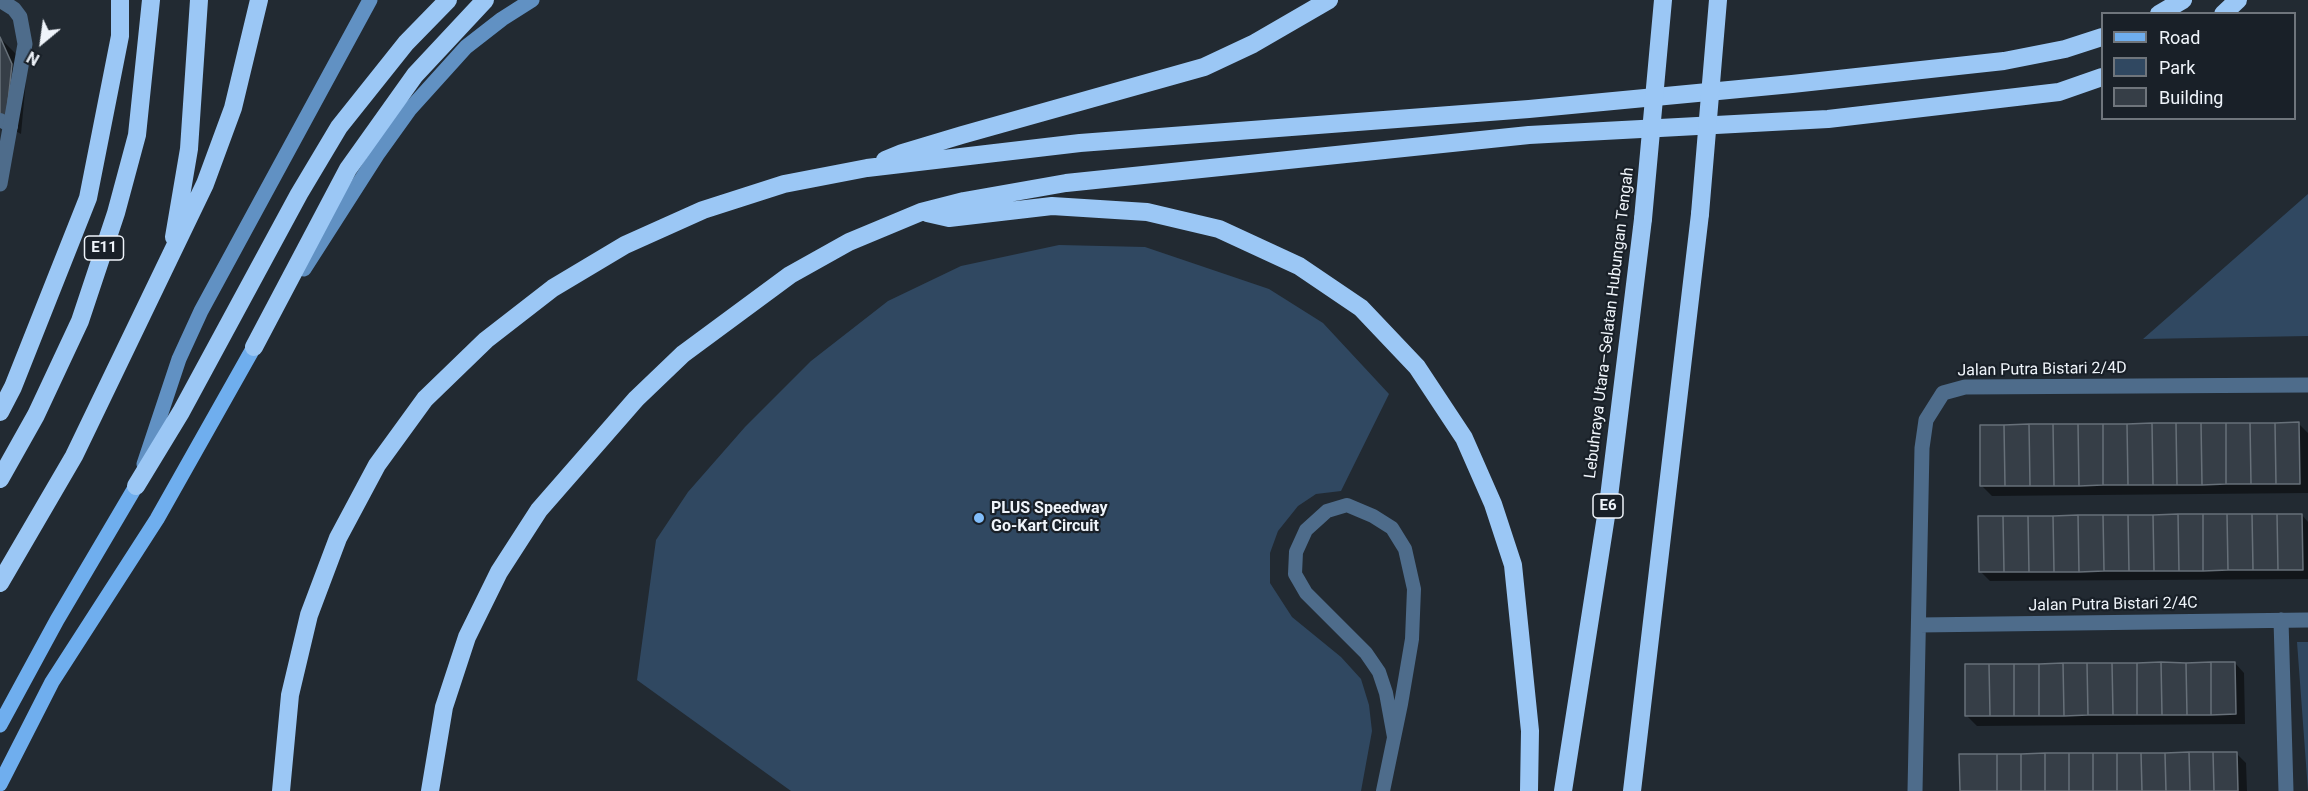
<!DOCTYPE html>
<html>
<head>
<meta charset="utf-8">
<style>
  body { margin:0 }
  #map { position:relative; width:2308px; height:791px; overflow:hidden; background:#222a32; font-family:Roboto,sans-serif }
  canvas { display:block }
  .legend { position:absolute; left:2101px; top:12px; width:195px; height:108px; box-sizing:border-box; background:#192028; border:2px solid #6f757c; margin:0; padding:8px 10px; list-style:none; font-size:18px; color:#eff4fa }
  .legend li { display:flex; align-items:center; gap:12px; height:30px }
  .legend b { width:30px; border:2px solid #6f757c }
  .north { position:absolute; left:12px; top:12px; width:60px; height:60px; -webkit-text-stroke:4px #192028; paint-order:stroke; rotate:209deg; font-size:16px; font-weight:700; line-height:24px; text-align:center; color:#eff4fa }
  .north::after { content:''; display:block; margin:auto; width:21px; height:27px; background:#eff4fa; clip-path:polygon(50% 0,100% 100%,50% 72%,0 100%) }
</style>
</head>
<body>
<div id="map">
<canvas width="2308" height="791"></canvas>
<ul class="legend">
<li><b style="height:8px;background:#6faeee"></b>Road</li>
<li><b style="height:16px;background:#304861"></b>Park</li>
<li><b style="height:16px;background:#363e47"></b>Building</li>
</ul>
<div class="north">N</div>
</div>
<script>
const context = document.querySelector('canvas').getContext('2d');
context.lineJoin = 'round';
function fill(path, color) {
  context.fillStyle = color;
  context.fill(path, 'evenodd');
}
function toPath(rows) {
  const path = new Path2D();
  for (const r of rows) {
    path.moveTo(r[0], r[1]);
    for (let i = 2; i < r.length; i += 2) path.lineTo(r[i], r[i + 1]);
  }
  return path;
}
function stroke(path, color, width, dash) {
  context.strokeStyle = color;
  context.lineWidth = width;
  context.lineCap = dash ? 'butt' : 'round';
  context.setLineDash(dash || []);
  context.stroke(path);
}
function drawText(font, color, halo, rows, align = 'center') {
  context.font = font + ' Roboto,sans-serif';
  context.lineWidth = 4.5;
  context.setLineDash([]);
  context.textBaseline = 'middle';
  context.strokeStyle = halo;
  context.fillStyle = color;
  for (const [text, x, y, turn = 0] of rows) {
    context.save();
    context.translate(x, y);
    context.rotate((+turn || 0) * Math.PI / 180);
    context.textAlign = isNaN(turn) ? turn : align;
    if (halo) context.strokeText(text, 0, 0);
    context.fillText(text, 0, 0);
    context.restore();
  }
}
fill(toPath([
  [2308,194,2308,336,2143,339],
  [1059,245,1145,247,1269,289,1323,323,1389,394,1341,491,1316,494,1298,506,1278,531,1270,553,1270,583,1292,617,1341,657,1361,679,1369,705,1372,731,1361,791,791,791,637,680,656,540,688,492,745,427,811,361,888,301,961,266],
  [2297,642,2308,642,2308,791]
]), '#304861');
fill(toPath([
  [0,38,16,54,26,80,21,134,0,122],
  [2299,424,2308,433,2308,493,1992,496,1982,486],
  [2302,515,2308,522,2308,579,1990,581,1980,571],
  [2235,663,2244,673,2245,724,1977,726,1967,716],
  [2237,754,2246,763,2247,791,1961,791]
]), '#0007');
const building = toPath([
  [0,37,12,64,6,121,0,117,0,37],
  [2299,422,2300,484,2276,484,2275,423,2299,422],
  [2152,423,2153,485,2128,485,2127,424,2152,423],
  [2152,423,2176,423,2177,485,2153,485,2152,423],
  [2176,423,2201,423,2202,485,2177,485,2176,423],
  [2201,423,2226,423,2226,484,2202,485,2201,423],
  [2226,423,2250,423,2251,484,2226,484,2226,423],
  [2250,423,2275,423,2276,484,2251,484,2250,423],
  [2029,424,2030,486,2005,486,2004,425,2029,424],
  [2029,424,2053,424,2054,486,2030,486,2029,424],
  [2053,424,2078,424,2079,486,2054,486,2053,424],
  [2078,424,2103,424,2103,485,2079,486,2078,424],
  [2103,424,2127,424,2128,485,2103,485,2103,424],
  [1980,425,2004,425,2005,486,1980,486,1980,425],
  [2178,514,2179,571,2154,571,2153,515,2178,514],
  [2178,514,2203,514,2203,571,2179,571,2178,514],
  [2203,514,2227,514,2228,570,2203,571,2203,514],
  [2227,514,2252,514,2253,570,2228,570,2227,514],
  [2252,514,2277,514,2278,570,2253,570,2252,514],
  [2277,514,2302,514,2303,570,2278,570,2277,514],
  [2078,515,2079,572,2054,572,2053,516,2078,515],
  [2078,515,2103,515,2104,571,2079,572,2078,515],
  [2103,515,2128,515,2129,571,2104,571,2103,515],
  [2128,515,2153,515,2154,571,2129,571,2128,515],
  [1978,516,2003,516,2004,572,1979,572,1978,516],
  [2003,516,2028,516,2029,572,2004,572,2003,516],
  [2028,516,2053,516,2054,572,2029,572,2028,516],
  [2161,662,2162,715,2137,715,2137,663,2161,662],
  [2161,662,2186,663,2187,715,2162,715,2161,662],
  [2211,662,2235,662,2236,714,2211,715,2211,662],
  [2211,662,2211,715,2187,715,2186,663,2211,662],
  [2063,663,2064,716,2039,716,2039,664,2063,663],
  [2063,663,2087,663,2088,715,2064,716,2063,663],
  [2087,663,2112,663,2113,715,2088,715,2087,663],
  [2112,663,2137,663,2137,715,2113,715,2112,663],
  [1965,664,1989,664,1990,716,1965,716,1965,664],
  [1989,664,2014,664,2014,716,1990,716,1989,664],
  [2014,664,2039,664,2039,716,2014,716,2014,664],
  [2189,752,2213,752,2214,791,2190,791,2189,752],
  [2189,752,2190,791,2166,791,2165,753,2189,752],
  [2213,752,2237,752,2238,791,2214,791,2213,752],
  [2045,753,2069,753,2069,791,2045,791,2045,753],
  [2045,753,2045,791,2021,791,2021,754,2045,753],
  [2069,753,2093,753,2093,791,2069,791,2069,753],
  [2093,753,2117,753,2117,791,2093,791,2093,753],
  [2117,753,2141,753,2142,791,2117,791,2117,753],
  [2141,753,2165,753,2166,791,2142,791,2141,753],
  [1959,754,1997,754,1997,791,1960,791,1959,754],
  [1997,754,2021,754,2021,791,1997,791,1997,754]
]);
fill(building, '#363e47');
stroke(building, '#677079', 1.5);
stroke(toPath([
  [0,120,11,126],
  [1383,791,1401,704,1412,639,1414,589,1405,549,1392,528,1373,516,1347,505,1327,511,1306,530,1296,552,1295,574,1306,593,1366,653,1379,672,1386,693,1394,737]
]), '#4e6c8b', 14);
stroke(toPath([
  [0,184,25,44,20,17,14,9,0,0],
  [2281,620,2286,791],
  [1919,625,2308,620],
  [1915,791,1922,448,1926,420,1943,393,1965,387,2308,385]
]), '#4e6c8b', 15);
stroke(toPath([
  [304,269,377,155,410,109,466,47,502,19,532,0],
  [144,464,179,359,201,311,370,0]
]), '#6191c3', 15);
stroke(toPath([
  [0,725,57,620,136,486],
  [0,784,52,682,157,519,254,347]
]), '#6faeee', 15);
stroke(toPath([
  [2159,14,2183,0],
  [2223,14,2238,0],
  [885,160,902,153,962,135,1204,67,1253,44,1329,0],
  [927,213,949,218,1052,206,1147,212,1219,229,1299,266,1361,308,1417,367,1464,438,1493,504,1513,565,1530,731,1529,791],
  [174,237,189,149,199,0],
  [254,347,348,169,415,75,485,0],
  [0,412,13,387,88,198,120,36,120,0],
  [0,479,36,415,80,321,116,213,137,135,151,0],
  [136,486,181,412,299,194,339,127,406,43,448,0],
  [0,583,74,456,205,184,233,108,259,0],
  [281,791,290,695,309,615,338,538,377,465,425,399,486,340,553,288,625,245,703,210,784,184,867,168,1080,143,1529,109,1792,84,2004,61,2065,49,2102,37],
  [430,791,444,707,467,637,499,572,539,510,636,399,683,354,790,275,849,242,921,212,964,201,1066,183,1529,135,1828,119,2059,92,2102,77],
  [1563,791,1609,497,1643,219],
  [1632,791,1700,214]
]), '#9bc7f5', 18);
stroke(toPath([
  [1700,214,1718,0],
  [1643,219,1663,0]
]), '#9bc7f5', 18);
for (const [x, y, r, color] of [
  [979,518,6,"#81bdfa"]
]) {
  const dot = new Path2D();
  dot.arc(x, y, r, 0, 2 * Math.PI);
  context.fillStyle = color;
  context.fill(dot);
  stroke(dot, '#192028', 2);
}
for (const [x, y, w] of [
  [104,248,39],
  [1608,506,30]
]) {
  const box = new Path2D();
  box.roundRect(x - w / 2, y - 12, w, 24, 4.5);
  context.fillStyle = '#192028';
  context.fill(box);
  stroke(box, '#eff4fa', 1.5);
}
drawText('bold 15px', '#eff4fa', null, [
  ["E11",104,248],
  ["E6",1608,506]
]);
drawText('16px', '#eff4fa', '#192028', [
  ["Lebuhraya Utara–Selatan Hubungan Tengah",1610,323,-83],
  ["Jalan Putra Bistari 2/4D",2042,370,-1],
  ["Jalan Putra Bistari 2/4C",2113,605,-1]
]);
drawText('bold 16px', '#eff4fa', '#192028', [
  ["PLUS Speedway",991,509],
  ["Go-Kart Circuit",991,527]
], 'left');
</script>
</body>
</html>
